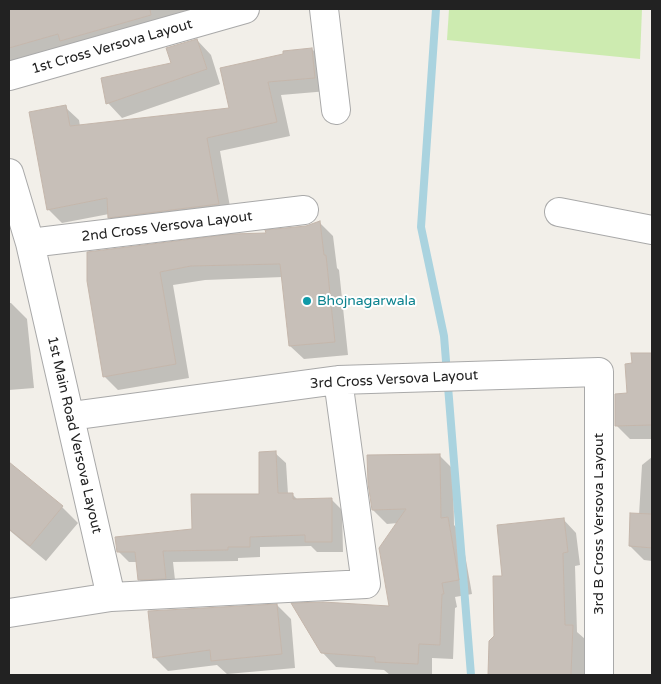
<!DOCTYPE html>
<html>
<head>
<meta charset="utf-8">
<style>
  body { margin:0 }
  #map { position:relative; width:661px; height:684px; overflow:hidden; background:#f2efe9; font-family:"Varela Round",sans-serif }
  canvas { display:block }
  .frame { position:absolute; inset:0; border:10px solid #222; pointer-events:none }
</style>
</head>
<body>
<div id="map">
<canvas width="661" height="684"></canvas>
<div class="frame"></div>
</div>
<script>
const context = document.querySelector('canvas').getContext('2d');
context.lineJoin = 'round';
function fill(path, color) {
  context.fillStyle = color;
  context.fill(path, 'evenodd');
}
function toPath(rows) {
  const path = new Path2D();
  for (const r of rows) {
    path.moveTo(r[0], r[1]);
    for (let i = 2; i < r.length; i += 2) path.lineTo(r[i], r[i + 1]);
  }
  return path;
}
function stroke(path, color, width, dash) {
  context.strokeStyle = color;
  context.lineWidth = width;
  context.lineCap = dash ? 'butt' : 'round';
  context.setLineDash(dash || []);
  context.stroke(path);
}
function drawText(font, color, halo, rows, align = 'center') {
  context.font = font + ' "Varela Round",sans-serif';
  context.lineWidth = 4;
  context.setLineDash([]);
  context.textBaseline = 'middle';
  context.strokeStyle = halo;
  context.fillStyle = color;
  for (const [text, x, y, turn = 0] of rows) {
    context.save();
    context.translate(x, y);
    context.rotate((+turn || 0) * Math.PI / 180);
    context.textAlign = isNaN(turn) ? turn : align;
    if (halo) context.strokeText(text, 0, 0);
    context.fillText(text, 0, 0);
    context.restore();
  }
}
fill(toPath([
  [449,9,642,9,640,59,447,40]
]), '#cdebb0');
fill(toPath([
  [9,9,193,9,195,16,9,67],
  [197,40,211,55,220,84,122,118,108,103,173,64],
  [312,49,326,63,328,91,281,95,290,136,220,151,232,218,123,231,109,217,109,214,62,223,48,209,65,107,79,120,80,126,231,109],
  [320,223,333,236,337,268,339,270,348,355,304,359,290,346,283,277,205,280,173,285,189,378,118,390,104,376,88,281,267,235],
  [9,303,11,303,27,319,34,388,9,390],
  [633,354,652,354,652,439,630,439,616,425,629,394,633,364],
  [275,453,286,463,288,494,292,494,298,500,331,499,342,510,343,552,317,552,311,546,260,547,260,557,238,558,238,561,173,562,176,589,150,590,139,579,138,562,129,562,118,551,193,530,261,495],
  [439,455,453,469,454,525,461,532,472,594,455,597,457,607,455,608,453,659,432,658,432,675,390,675,384,670,336,667,322,652,390,608,398,523,387,524,373,510],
  [652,457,652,561,644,560,630,546,639,515,642,465],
  [9,464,62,507,78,523,46,561,9,530],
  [563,519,576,533,580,565,575,566,577,632,585,639,584,675,489,675,490,642,495,636,504,577],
  [277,605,291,619,295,668,227,674,217,665,168,671,154,657]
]), '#0003');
stroke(toPath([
  [436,9,421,227,444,336,471,675]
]), '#aad3df', 8);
const building = toPath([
  [9,9,150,9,151,15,60,41,58,34,9,48,9,9],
  [197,39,207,69,106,104,101,78,171,63,166,48,197,39],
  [312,48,315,78,268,82,277,122,207,138,219,204,108,218,107,198,47,210,29,112,66,105,70,126,229,108,220,68,283,54,283,51,312,48],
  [320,221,324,255,326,255,335,342,289,346,280,264,191,266,160,272,176,364,103,377,87,281,87,252,232,234,266,233,265,230,306,226,320,221],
  [631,353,652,353,652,425,615,426,615,394,627,393,625,364,632,363,631,353],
  [276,451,278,493,293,493,293,499,332,498,332,542,305,542,305,535,250,537,250,547,228,547,228,550,163,551,166,579,138,580,135,552,117,552,115,537,192,529,191,494,259,494,259,452,276,451],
  [440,454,441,518,448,517,459,580,442,583,444,594,442,594,440,645,419,644,418,664,375,662,375,657,321,653,291,603,323,602,389,606,379,548,406,509,372,510,368,483,367,455,440,454],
  [9,462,63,506,30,546,9,529,9,462],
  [630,513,652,514,652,548,629,546,630,513],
  [564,518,568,552,563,553,565,625,573,625,571,675,488,675,489,641,494,636,493,576,502,576,497,525,564,518],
  [277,604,282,654,211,661,210,650,153,658,148,611,277,604]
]);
fill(building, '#c7bfb8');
stroke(building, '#c4b6ab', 1);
const minor = toPath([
  [324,9,336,110],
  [9,76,245,9],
  [9,173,30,243,111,597,9,613],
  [559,212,652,230],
  [30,243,304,210],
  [71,416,338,380,599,372,599,675],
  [111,597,366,584,338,380]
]);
stroke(minor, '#a9a9a9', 30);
stroke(minor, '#fff', 28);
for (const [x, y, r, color] of [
  [307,301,5,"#0f9aa8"]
]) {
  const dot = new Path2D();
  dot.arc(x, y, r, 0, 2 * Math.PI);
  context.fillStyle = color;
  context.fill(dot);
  stroke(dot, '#fff', 2);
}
drawText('14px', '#222', '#fff', [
  ["1st Cross Versova Layout",112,47,-16],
  ["2nd Cross Versova Layout",167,227,-7],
  ["3rd Cross Versova Layout",394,380,-3],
  ["1st Main Road Versova Layout",74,435,77],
  ["3rd B Cross Versova Layout",599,524,-90]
]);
drawText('14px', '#0d838f', '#fff', [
  ["Bhojnagarwala",317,301]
], 'left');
</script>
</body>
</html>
